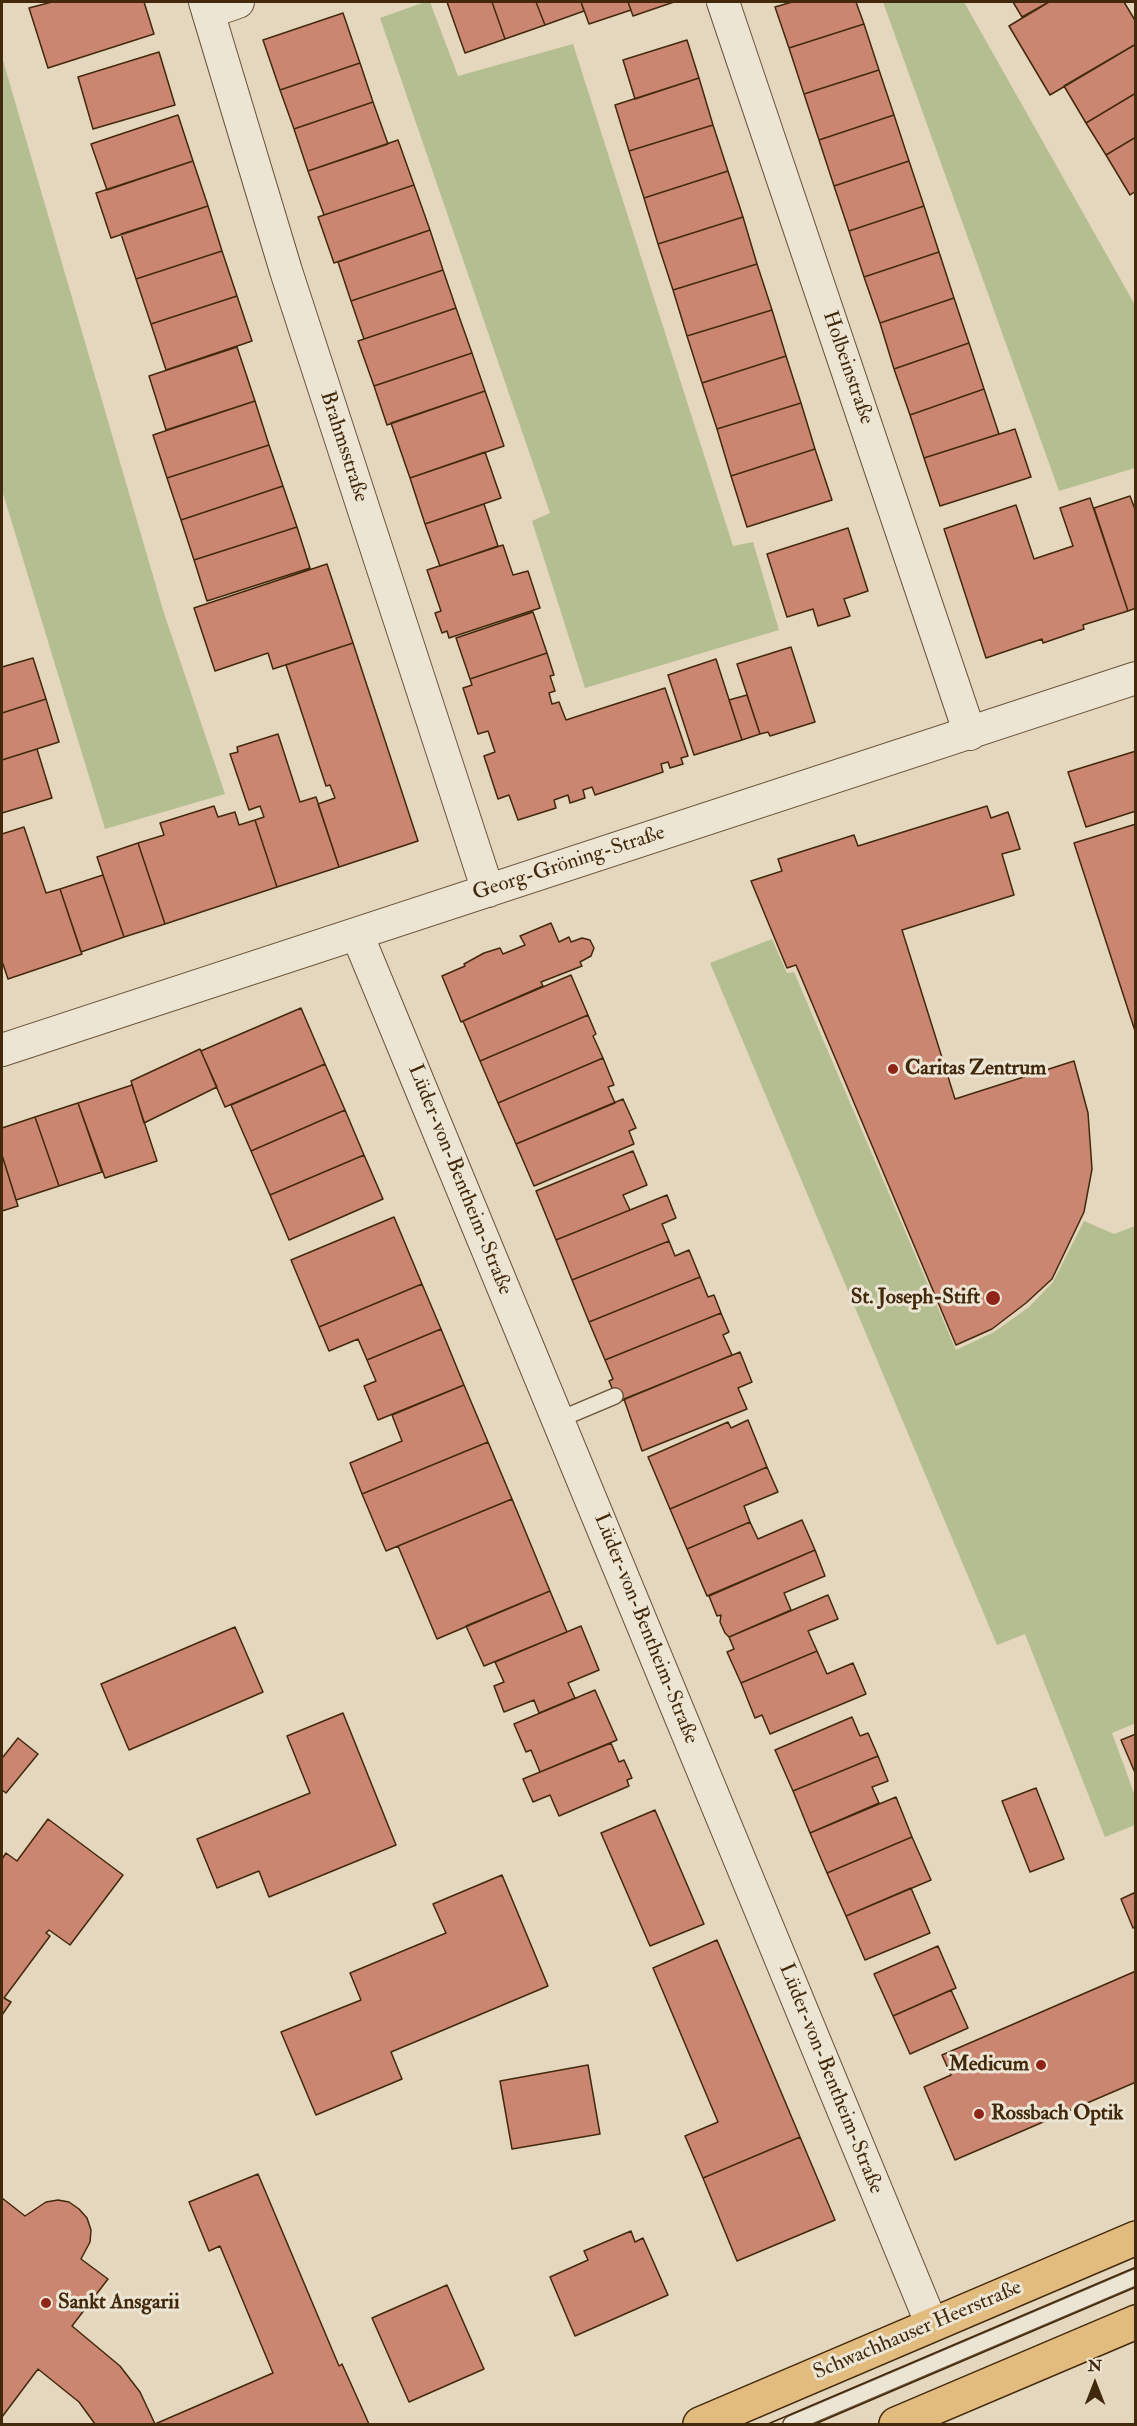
<!DOCTYPE html>
<html>
<head>
<meta charset="utf-8">
<style>
  body { margin:0 }
  #map { position:relative; width:1137px; height:2426px; overflow:hidden; background:#e4d7bd; font-family:"IM FELL Double Pica",serif }
  canvas { display:block }
  .frame { position:absolute; inset:0; border:3px solid #43290c; pointer-events:none }
  .north { position:absolute; left:1065px; top:2354px; width:60px; height:60px; -webkit-text-stroke:4px #ede5d4; paint-order:stroke; rotate:0deg; font-size:16px; font-weight:700; line-height:24px; text-align:center; color:#43290c }
  .north::after { content:''; display:block; margin:auto; width:21px; height:27px; background:#43290c; clip-path:polygon(50% 0,100% 100%,50% 72%,0 100%) }
</style>
</head>
<body>
<div id="map">
<canvas width="1137" height="2426"></canvas>
<div class="frame"></div>
<div class="north">N</div>
</div>
<script>
const context = document.querySelector('canvas').getContext('2d');
context.lineJoin = 'round';
function fill(path, color) {
  context.fillStyle = color;
  context.fill(path, 'evenodd');
}
function toPath(rows) {
  const path = new Path2D();
  for (const r of rows) {
    path.moveTo(r[0], r[1]);
    for (let i = 2; i < r.length; i += 2) path.lineTo(r[i], r[i + 1]);
  }
  return path;
}
function stroke(path, color, width, dash) {
  context.strokeStyle = color;
  context.lineWidth = width;
  context.lineCap = dash ? 'butt' : 'round';
  context.setLineDash(dash || []);
  context.stroke(path);
}
function drawText(font, color, halo, rows, align = 'center') {
  context.font = font + ' "IM FELL Double Pica",serif';
  context.lineWidth = 6;
  context.setLineDash([]);
  context.textBaseline = 'middle';
  context.strokeStyle = halo;
  context.fillStyle = color;
  for (const [text, x, y, turn = 0] of rows) {
    context.save();
    context.translate(x, y);
    context.rotate((+turn || 0) * Math.PI / 180);
    context.textAlign = isNaN(turn) ? turn : align;
    if (halo) context.strokeText(text, 0, 0);
    context.fillText(text, 0, 0);
    context.restore();
  }
}
fill(toPath([
  [425,2,430,2,458,76,573,44,733,546,753,542,779,630,585,688,532,521,550,513,380,18],
  [883,2,964,2,1135,305,1135,468,1059,491],
  [2,57,163,610,225,794,105,829,2,490],
  [772,939,787,973,794,972,956,1350,994,1332,1029,1307,1053,1282,1084,1221,1114,1234,1135,1226,1136,1723,1112,1733,1135,1796,1135,1825,1105,1837,1025,1634,997,1645,710,963]
]), '#b5be90');
const building = toPath([
  [52,2,144,2,154,34,48,68,29,8,52,2],
  [447,2,492,2,505,39,465,53,447,2],
  [492,2,536,2,545,25,505,39,492,2],
  [536,2,581,2,584,11,545,25,536,2],
  [581,2,628,2,631,10,589,24,581,2],
  [628,2,674,2,633,16,628,2],
  [792,2,856,2,864,24,789,48,775,7,792,2],
  [1013,2,1049,2,1022,17,1013,2],
  [1049,2,1124,2,1136,22,1136,44,1050,95,1009,26,1049,2],
  [343,13,360,63,280,90,263,40,343,13],
  [864,24,879,70,804,94,789,48,864,24],
  [687,40,699,78,635,99,623,60,687,40],
  [1136,44,1136,93,1086,123,1064,86,1136,44],
  [159,52,175,105,93,129,78,77,159,52],
  [360,63,373,102,294,129,280,90,360,63],
  [879,70,894,115,819,140,804,94,879,70],
  [699,78,713,125,629,151,615,105,699,78],
  [1136,93,1136,137,1106,155,1086,123,1136,93],
  [373,102,388,144,308,171,294,129,373,102],
  [178,115,193,161,107,190,91,144,178,115],
  [894,115,909,161,834,186,819,140,894,115],
  [713,125,728,171,644,198,629,151,713,125],
  [1136,137,1136,191,1130,195,1106,155,1136,137],
  [398,140,414,185,324,215,308,171,398,140],
  [193,161,208,206,111,238,96,193,193,161],
  [909,161,924,206,849,231,834,186,909,161],
  [728,171,743,217,658,244,644,198,728,171],
  [414,185,430,230,334,263,318,217,414,185],
  [208,206,222,251,136,279,121,234,208,206],
  [924,206,939,252,864,277,849,231,924,206],
  [743,217,757,264,673,290,658,244,743,217],
  [430,230,443,270,351,301,338,262,430,230],
  [222,251,237,296,151,324,136,279,222,251],
  [939,252,954,298,880,323,864,277,939,252],
  [757,264,772,310,687,336,673,290,757,264],
  [443,270,456,308,364,339,351,301,443,270],
  [237,296,252,341,166,370,151,324,237,296],
  [954,298,969,343,894,369,880,323,954,298],
  [456,308,472,353,374,386,358,341,456,308],
  [772,310,786,356,702,383,687,336,772,310],
  [969,343,984,389,910,415,894,369,969,343],
  [237,347,255,401,166,430,149,376,237,347],
  [472,353,485,391,387,425,374,386,472,353],
  [786,356,801,403,717,429,702,383,786,356],
  [984,389,999,434,924,458,910,415,984,389],
  [485,391,504,446,410,478,391,423,485,391],
  [255,401,269,445,167,478,153,435,255,401],
  [801,403,815,449,731,476,717,429,801,403],
  [1015,429,1031,477,940,506,924,458,1015,429],
  [269,445,283,486,181,520,167,478,269,445],
  [815,449,832,500,747,527,731,476,815,449],
  [485,452,501,498,425,524,410,478,485,452],
  [283,486,297,527,194,560,181,520,283,486],
  [1130,496,1136,512,1136,608,1128,611,1094,508,1130,496],
  [1090,498,1128,611,1083,625,1084,629,1043,643,1042,639,986,658,944,529,1016,505,1034,559,1073,546,1060,508,1090,498],
  [484,504,498,546,440,566,425,524,484,504],
  [297,527,310,568,207,601,194,560,297,527],
  [848,528,868,591,844,599,850,616,818,626,813,609,787,617,767,554,848,528],
  [503,545,513,575,528,571,540,608,449,638,447,631,442,633,435,613,441,611,427,570,503,545],
  [327,564,353,643,273,669,268,653,215,671,194,608,327,564],
  [533,612,547,653,470,679,456,638,533,612],
  [353,643,418,841,339,867,318,804,335,798,330,785,326,786,286,665,353,643],
  [791,647,815,722,770,736,768,732,760,734,737,664,791,647],
  [547,653,554,675,550,676,555,691,549,693,552,704,559,702,566,720,665,688,688,756,681,758,683,764,670,768,668,762,661,764,663,772,595,795,592,787,583,790,585,798,570,803,568,795,554,800,556,808,518,820,509,795,498,799,484,756,495,752,488,731,478,734,463,688,472,685,470,679,547,653],
  [33,658,46,699,2,713,2,667,33,658],
  [716,659,742,740,694,755,668,675,716,659],
  [747,695,760,734,742,740,729,700,747,695],
  [46,699,59,742,2,760,2,713,46,699],
  [278,734,300,802,316,797,339,867,277,887,255,820,264,817,260,806,249,810,230,754,238,752,237,747,278,734],
  [37,749,52,798,2,813,2,760,37,749],
  [1136,751,1136,811,1086,827,1068,772,1136,751],
  [214,806,218,817,235,812,239,825,255,820,277,887,165,924,138,843,164,835,160,823,214,806],
  [987,806,991,818,1008,812,1020,849,1002,854,1014,895,902,930,955,1099,1074,1061,1088,1113,1092,1169,1084,1212,1052,1279,1026,1303,992,1329,956,1345,796,965,787,968,751,881,782,871,778,859,854,835,858,846,987,806],
  [1136,824,1136,1034,1074,843,1136,824],
  [24,827,46,893,60,889,82,954,8,979,2,961,2,834,24,827],
  [138,843,165,924,124,937,97,857,138,843],
  [103,875,124,937,81,952,60,889,103,875],
  [551,923,559,942,569,937,571,942,582,938,590,940,594,948,591,956,580,962,582,966,541,982,543,986,461,1022,442,976,465,966,464,964,484,953,500,948,503,954,525,945,520,936,551,923],
  [571,975,588,1015,480,1061,463,1021,571,975],
  [301,1008,325,1064,225,1107,201,1051,301,1008],
  [588,1015,596,1034,593,1036,603,1058,498,1103,480,1061,588,1015],
  [200,1049,217,1087,144,1123,131,1081,200,1049],
  [603,1058,614,1085,608,1087,615,1103,516,1144,498,1103,603,1058],
  [325,1064,345,1110,251,1151,231,1105,325,1064],
  [132,1085,157,1161,105,1178,78,1103,132,1085],
  [623,1099,636,1128,629,1131,634,1144,534,1186,516,1144,623,1099],
  [78,1103,102,1172,59,1186,35,1117,78,1103],
  [345,1110,364,1155,270,1195,251,1151,345,1110],
  [35,1117,59,1186,16,1200,2,1155,2,1128,35,1117],
  [633,1151,647,1185,623,1195,630,1210,556,1240,536,1191,633,1151],
  [2,1155,18,1206,2,1211,2,1155],
  [364,1155,383,1199,289,1240,270,1195,364,1155],
  [667,1195,676,1218,662,1224,669,1241,572,1280,556,1240,667,1195],
  [394,1217,422,1284,319,1327,291,1260,394,1217],
  [669,1241,675,1256,689,1250,700,1277,589,1322,572,1280,669,1241],
  [700,1277,708,1297,714,1295,721,1313,605,1360,589,1322,700,1277],
  [422,1284,441,1329,367,1360,358,1339,329,1351,319,1327,422,1284],
  [721,1313,729,1332,723,1335,732,1355,618,1402,609,1381,613,1379,605,1360,721,1313],
  [441,1329,464,1385,378,1420,364,1386,376,1381,367,1360,441,1329],
  [740,1352,752,1382,738,1388,747,1409,642,1451,624,1399,740,1352],
  [464,1385,488,1442,362,1494,350,1463,402,1441,392,1415,464,1385],
  [748,1420,767,1467,670,1509,648,1457,728,1422,731,1428,748,1420],
  [488,1442,512,1499,386,1551,362,1494,488,1442],
  [767,1467,778,1492,744,1506,750,1522,687,1549,670,1509,767,1467],
  [512,1499,550,1591,437,1639,398,1546,512,1499],
  [802,1520,815,1550,707,1596,687,1549,750,1522,758,1539,802,1520],
  [815,1550,825,1576,784,1593,791,1610,729,1637,725,1633,720,1622,721,1615,717,1616,709,1596,815,1550],
  [550,1591,567,1632,484,1666,466,1626,550,1591],
  [828,1595,838,1619,808,1631,817,1651,741,1683,727,1652,734,1649,729,1637,828,1595],
  [581,1626,599,1670,568,1683,575,1698,539,1713,534,1700,504,1712,494,1686,504,1682,495,1662,581,1626],
  [235,1627,263,1692,129,1750,101,1684,235,1627],
  [817,1651,827,1674,853,1663,866,1694,770,1734,762,1715,755,1718,741,1683,817,1651],
  [595,1690,617,1740,540,1772,531,1750,526,1752,514,1724,595,1690],
  [343,1713,396,1845,269,1897,259,1871,217,1888,197,1839,310,1793,287,1736,343,1713],
  [852,1717,860,1736,868,1733,878,1756,793,1791,775,1750,852,1717],
  [1136,1734,1136,1775,1121,1740,1136,1734],
  [18,1738,38,1754,6,1793,2,1790,2,1756,3,1757,18,1738],
  [611,1743,619,1762,624,1760,632,1778,627,1780,629,1786,559,1816,550,1795,533,1802,523,1779,611,1743],
  [878,1756,888,1781,872,1787,879,1803,810,1833,793,1791,878,1756],
  [1036,1788,1064,1859,1030,1872,1002,1801,1036,1788],
  [896,1797,912,1837,827,1873,810,1833,896,1797],
  [655,1810,704,1924,650,1946,601,1833,655,1810],
  [48,1819,123,1875,70,1945,49,1930,46,1933,50,1936,4,1998,11,2002,2,2015,2,1859,6,1853,17,1861,48,1819],
  [912,1837,931,1880,846,1916,827,1873,912,1837],
  [502,1875,548,1986,391,2052,402,2079,316,2115,281,2032,361,2000,350,1973,446,1933,433,1904,502,1875],
  [911,1888,930,1933,865,1960,846,1916,911,1888],
  [1136,1892,1136,1927,1133,1928,1121,1899,1136,1892],
  [717,1940,800,2137,703,2178,685,2136,718,2122,653,1968,717,1940],
  [938,1946,956,1988,893,2016,874,1974,938,1946],
  [1136,1971,1136,2082,955,2160,924,2087,951,2075,942,2055,1136,1971],
  [951,1990,968,2028,910,2054,893,2016,951,1990],
  [588,2065,600,2134,512,2149,500,2081,588,2065],
  [800,2137,835,2220,737,2261,703,2178,800,2137],
  [258,2174,339,2366,342,2364,369,2424,95,2424,79,2402,38,2369,2,2417,2,2198,25,2216,46,2202,58,2200,69,2202,79,2209,87,2218,91,2230,90,2242,81,2259,108,2279,72,2326,120,2366,140,2392,155,2424,273,2373,220,2246,209,2251,189,2202,258,2174],
  [631,2231,635,2242,643,2238,668,2295,575,2336,550,2277,588,2260,584,2251,631,2231],
  [447,2285,484,2369,409,2402,372,2318,447,2285]
]);
fill(building, '#cb8672');
stroke(building, '#43290c', 1.5);
const service = toPath([
  [558,1420,615,1396],
  [791,2424,1136,2277]
]);
const minor = toPath([
  [205,2,286,271,488,891],
  [723,2,970,734],
  [209,12,238,2],
  [357,934,932,2325],
  [2,1050,1136,678]
]);
const primary = toPath([
  [700,2424,1136,2238],
  [896,2424,1136,2322]
]);
stroke(service, '#6b5438', 18);
stroke(minor, '#6b5438', 34);
stroke(primary, '#43290c', 36);
stroke(service, '#ede5d4', 15);
stroke(minor, '#ede5d4', 32);
stroke(primary, '#e2bc7e', 33);
stroke(toPath([
  [768,2424,1136,2267],
  [815,2424,1136,2287]
]), '#43290c', 1.5);
for (const [x, y, r, color] of [
  [893,1069,6,"#8f2418"],
  [993,1298,8,"#8f2418"],
  [1041,2065,6,"#8f2418"],
  [979,2114,6,"#8f2418"],
  [46,2303,6,"#8f2418"]
]) {
  const dot = new Path2D();
  dot.arc(x, y, r, 0, 2 * Math.PI);
  context.fillStyle = color;
  context.fill(dot);
  stroke(dot, '#ede5d4', 2);
}
drawText('21px', '#43290c', '#ede5d4', [
  ["Holbeinstraße",847,368,71],
  ["Brahmsstraße",343,447,72],
  ["Georg-Gröning-Straße",569,864,-18],
  ["Lüder-von-Bentheim-Straße",459,1180,68],
  ["Lüder-von-Bentheim-Straße",645,1629,68],
  ["Lüder-von-Bentheim-Straße",830,2079,68],
  ["Schwachhauser Heerstraße",918,2331,-23]
]);
drawText('bold 21px', '#43290c', '#ede5d4', [
  ["Caritas Zentrum",905,1069],
  ["St. Joseph-Stift",980,1298,"right"],
  ["Medicum",1029,2065,"right"],
  ["Rossbach Optik",991,2114],
  ["Sankt Ansgarii",58,2303]
], 'left');
</script>
</body>
</html>
